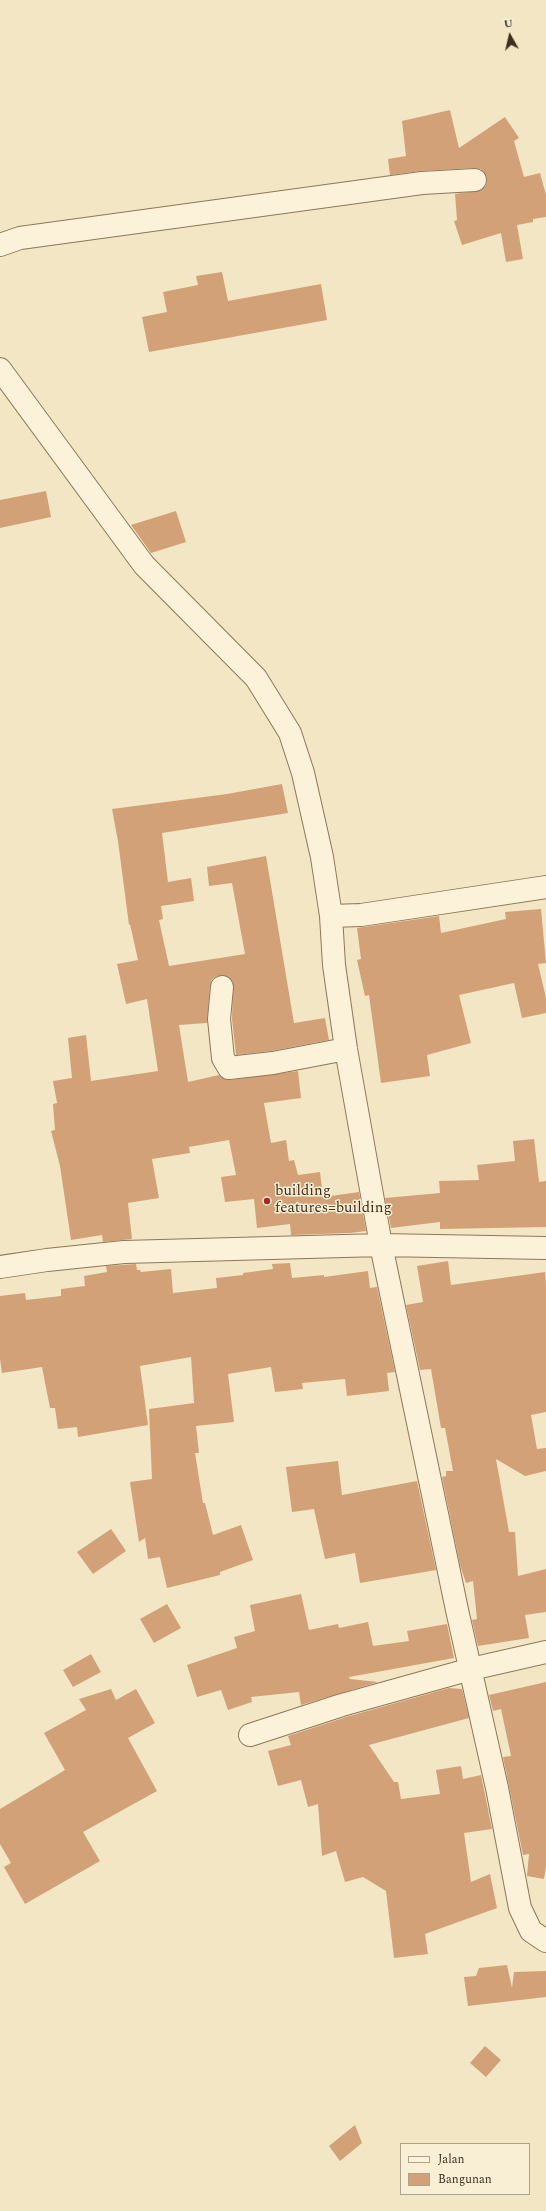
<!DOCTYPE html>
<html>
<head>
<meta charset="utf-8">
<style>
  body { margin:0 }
  #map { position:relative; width:546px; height:2211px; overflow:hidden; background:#f2e6c5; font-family:Spectral,serif }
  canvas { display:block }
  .legend { position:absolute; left:400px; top:2143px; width:130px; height:52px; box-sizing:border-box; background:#f8efd5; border:1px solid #ada28c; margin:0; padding:5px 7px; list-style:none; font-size:12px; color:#3d2e1e }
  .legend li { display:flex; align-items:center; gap:8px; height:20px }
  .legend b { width:20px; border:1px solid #ada28c }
  .north { position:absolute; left:490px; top:16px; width:40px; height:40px; -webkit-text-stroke:3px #f8efd5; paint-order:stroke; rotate:352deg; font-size:11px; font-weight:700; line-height:16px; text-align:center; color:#3d2e1e }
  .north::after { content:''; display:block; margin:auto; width:14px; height:18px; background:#3d2e1e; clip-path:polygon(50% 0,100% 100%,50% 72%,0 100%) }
</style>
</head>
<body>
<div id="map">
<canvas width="546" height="2211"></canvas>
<ul class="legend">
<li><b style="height:5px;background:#fbf2d9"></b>Jalan</li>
<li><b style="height:11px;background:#d3a178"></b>Bangunan</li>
</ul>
<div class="north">U</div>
</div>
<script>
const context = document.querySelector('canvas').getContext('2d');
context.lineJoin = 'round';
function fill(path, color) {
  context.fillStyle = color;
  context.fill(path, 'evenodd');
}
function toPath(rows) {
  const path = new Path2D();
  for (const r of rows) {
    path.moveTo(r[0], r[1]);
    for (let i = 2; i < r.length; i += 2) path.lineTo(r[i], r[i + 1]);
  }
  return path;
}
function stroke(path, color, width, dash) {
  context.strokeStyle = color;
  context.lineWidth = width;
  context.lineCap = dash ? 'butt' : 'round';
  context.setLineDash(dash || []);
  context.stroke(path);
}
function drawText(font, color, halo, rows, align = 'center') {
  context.font = font + ' Spectral,serif';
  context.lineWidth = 3;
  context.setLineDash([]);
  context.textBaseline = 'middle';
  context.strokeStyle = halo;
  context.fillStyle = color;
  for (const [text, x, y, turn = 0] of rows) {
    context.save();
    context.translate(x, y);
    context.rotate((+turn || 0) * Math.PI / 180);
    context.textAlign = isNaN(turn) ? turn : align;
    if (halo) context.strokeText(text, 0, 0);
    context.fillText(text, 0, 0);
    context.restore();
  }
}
fill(toPath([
  [450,110,459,148,505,117,519,138,514,141,524,177,540,173,546,195,546,217,533,219,533,222,517,225,523,259,506,262,501,233,462,245,454,221,457,220,455,194,482,190,486,185,487,179,481,169,474,168,421,171,390,175,388,159,406,156,402,121],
  [222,272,228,301,321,284,327,320,149,352,142,317,167,312,163,292,198,285,196,276],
  [46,491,51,517,0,528,0,500],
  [176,511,186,542,151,553,131,525],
  [282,784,288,813,162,833,168,882,191,878,194,901,161,906,163,919,159,920,169,966,245,954,232,883,209,886,207,867,266,856,294,1023,325,1018,329,1040,271,1051,236,1055,232,1019,233,982,229,977,217,976,212,979,210,986,207,1023,179,1025,188,1082,219,1075,224,1079,230,1080,298,1071,301,1098,264,1103,271,1143,286,1140,289,1161,294,1160,298,1175,320,1172,323,1197,359,1192,366,1231,350,1233,291,1235,290,1224,257,1228,254,1199,225,1202,221,1177,236,1175,229,1140,189,1147,190,1153,152,1159,159,1198,128,1203,132,1239,103,1242,102,1235,71,1240,60,1166,51,1131,55,1130,53,1104,57,1103,53,1081,72,1078,68,1038,86,1035,91,1081,158,1071,147,999,126,1004,117,964,138,960,130,924,129,925,118,841,112,809,227,794],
  [541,909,546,963,538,964,546,998,546,1013,522,1018,514,983,459,995,471,1043,427,1055,430,1076,381,1083,369,995,365,996,357,960,361,959,357,928,439,916,441,933,506,919,505,912],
  [534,1139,539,1182,546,1181,546,1227,440,1229,440,1222,391,1228,385,1198,440,1193,439,1181,479,1180,477,1165,515,1161,513,1141],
  [448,1261,451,1285,545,1272,546,1284,546,1412,531,1415,537,1449,546,1448,546,1471,525,1476,496,1459,509,1532,515,1532,518,1576,546,1569,546,1612,525,1615,529,1638,478,1646,472,1620,477,1619,473,1581,466,1583,460,1565,442,1477,446,1476,446,1471,453,1471,445,1428,441,1428,431,1369,420,1370,406,1305,423,1302,417,1266],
  [290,1263,292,1278,324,1275,324,1277,368,1271,370,1288,377,1287,395,1372,387,1373,389,1391,347,1396,345,1379,302,1383,303,1389,275,1392,271,1367,228,1374,234,1422,196,1426,199,1453,195,1453,203,1503,205,1503,213,1535,241,1525,253,1560,220,1572,220,1575,167,1588,160,1557,148,1559,145,1538,139,1542,130,1482,152,1479,149,1409,194,1403,191,1357,140,1366,148,1425,78,1437,77,1427,58,1429,55,1408,50,1408,42,1367,2,1373,0,1359,0,1296,25,1293,26,1300,61,1296,61,1289,85,1286,84,1276,107,1272,106,1266,136,1264,137,1270,140,1270,141,1272,171,1269,173,1293,217,1288,216,1278,243,1275,243,1273,273,1269,272,1264],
  [338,1461,342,1495,417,1481,436,1570,360,1583,355,1553,325,1559,314,1509,292,1512,286,1467],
  [111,1529,126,1551,93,1574,77,1552],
  [301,1594,309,1630,338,1624,339,1628,368,1622,373,1646,409,1641,407,1631,447,1624,454,1658,349,1677,350,1679,378,1682,301,1705,299,1692,251,1697,252,1702,228,1710,221,1690,197,1697,187,1665,237,1648,234,1637,255,1631,250,1605],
  [167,1604,181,1628,154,1643,140,1619],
  [91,1654,101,1672,73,1687,63,1670],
  [546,1682,546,1866,544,1879,527,1876,529,1854,523,1855,503,1757,511,1756,501,1709,493,1711,489,1695],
  [449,1688,462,1689,469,1718,369,1745,394,1782,398,1782,401,1799,440,1794,436,1770,461,1766,463,1779,481,1775,492,1829,464,1833,471,1882,490,1874,497,1908,425,1934,428,1954,394,1958,386,1891,363,1877,345,1882,336,1851,322,1856,318,1804,308,1807,301,1780,278,1786,268,1751,291,1745,288,1736,346,1717],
  [111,1689,116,1700,136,1689,155,1723,128,1738,157,1791,83,1832,100,1861,25,1904,4,1867,11,1863,0,1844,0,1809,65,1770,44,1733,86,1710,79,1699],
  [507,1965,512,1988,514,1972,546,1971,546,1997,468,2006,464,1977,476,1976,479,1968],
  [485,2046,501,2060,486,2077,470,2063],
  [355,2125,362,2143,340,2161,329,2146]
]), '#d3a178');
const minor = toPath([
  [0,245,20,238,422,183,475,180],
  [0,369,144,565,256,678,290,733,303,773,322,857,331,916,334,965,346,1049,381,1245,457,1610,497,1788,520,1908,531,1931,546,1941],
  [331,916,361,915,546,887],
  [222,987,219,1019,223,1058,229,1068,273,1063,346,1049],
  [0,1267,47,1260,124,1252,381,1245,546,1248],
  [250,1735,342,1705,471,1669,546,1652]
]);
stroke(minor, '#8f7759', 24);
stroke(minor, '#fbf2d9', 22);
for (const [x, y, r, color] of [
  [267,1201,4,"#a32824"]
]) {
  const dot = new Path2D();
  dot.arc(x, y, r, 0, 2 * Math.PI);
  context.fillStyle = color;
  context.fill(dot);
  stroke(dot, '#f8efd5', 1.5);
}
drawText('15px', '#3d2e1e', '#f8efd5', [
  ["building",275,1192],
  ["features=building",275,1209]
], 'left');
</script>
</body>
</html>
